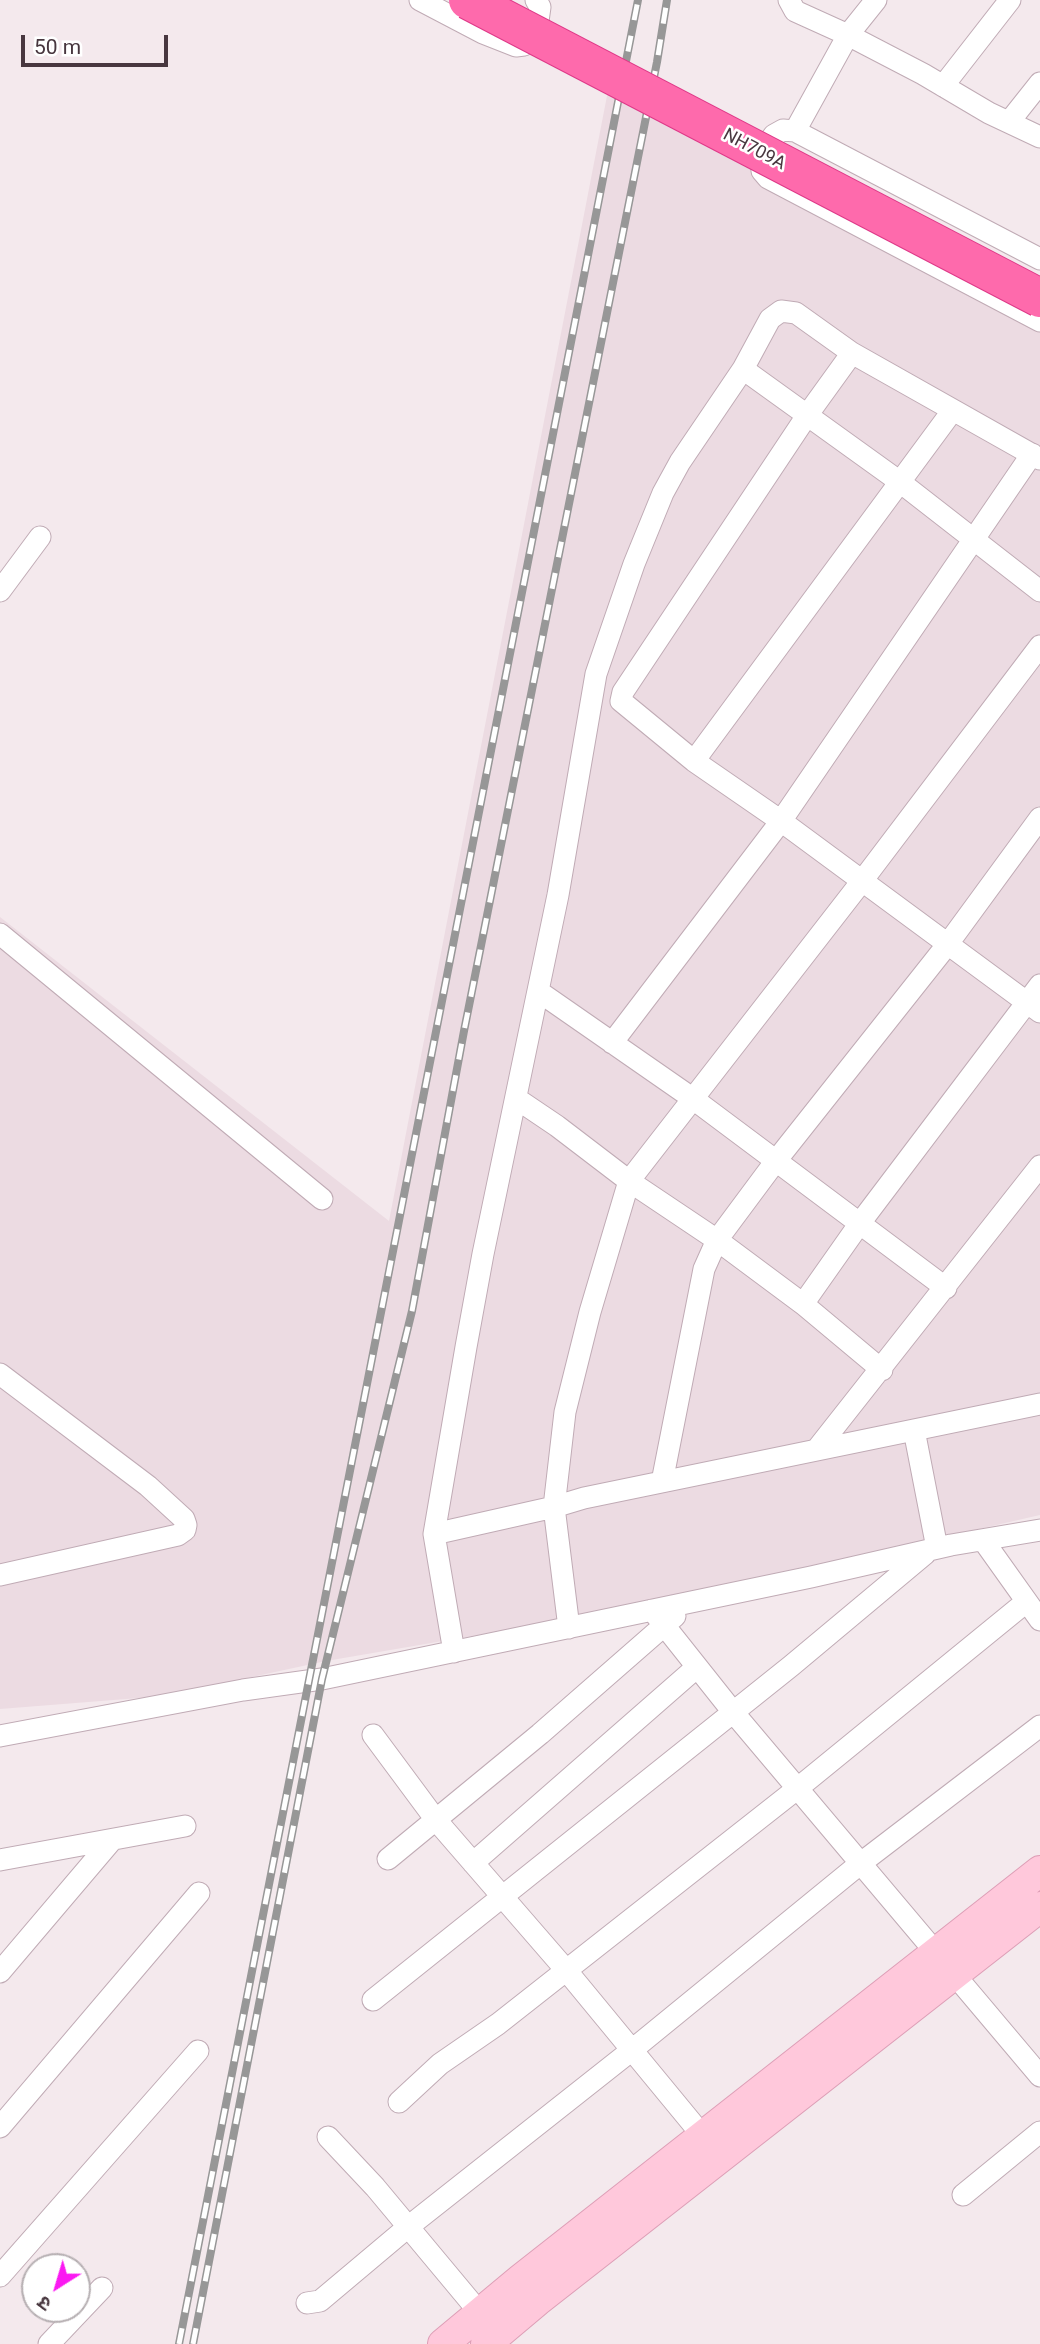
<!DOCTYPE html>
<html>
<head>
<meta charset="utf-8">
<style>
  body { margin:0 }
  #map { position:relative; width:1040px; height:2344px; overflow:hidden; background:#f4e9ed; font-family:Roboto,"Noto Sans Devanagari",sans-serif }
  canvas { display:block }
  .north { position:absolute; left:21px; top:2253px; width:70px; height:70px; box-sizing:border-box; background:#fff; border:2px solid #b6afb2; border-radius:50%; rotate:217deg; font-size:19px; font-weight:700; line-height:28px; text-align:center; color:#48373f }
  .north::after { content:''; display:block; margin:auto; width:24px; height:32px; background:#fb19f2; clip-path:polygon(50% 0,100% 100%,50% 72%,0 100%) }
  .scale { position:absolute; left:21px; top:35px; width:147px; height:32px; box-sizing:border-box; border:4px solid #48373f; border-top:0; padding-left:9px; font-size:21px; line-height:24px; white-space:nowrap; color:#48373f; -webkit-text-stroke:5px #fff; paint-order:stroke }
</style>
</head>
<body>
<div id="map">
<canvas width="1040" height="2344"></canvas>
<div class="north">उ</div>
<div class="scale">50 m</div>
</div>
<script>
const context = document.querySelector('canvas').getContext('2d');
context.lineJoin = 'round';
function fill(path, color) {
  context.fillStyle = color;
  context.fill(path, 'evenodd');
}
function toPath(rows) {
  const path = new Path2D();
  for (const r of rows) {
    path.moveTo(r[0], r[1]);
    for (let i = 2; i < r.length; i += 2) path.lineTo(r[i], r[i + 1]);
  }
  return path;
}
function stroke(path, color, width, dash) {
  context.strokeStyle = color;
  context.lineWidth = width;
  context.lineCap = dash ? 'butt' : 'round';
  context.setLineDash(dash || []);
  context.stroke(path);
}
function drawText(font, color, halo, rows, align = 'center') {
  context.font = font + ' Roboto,sans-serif';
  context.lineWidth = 5;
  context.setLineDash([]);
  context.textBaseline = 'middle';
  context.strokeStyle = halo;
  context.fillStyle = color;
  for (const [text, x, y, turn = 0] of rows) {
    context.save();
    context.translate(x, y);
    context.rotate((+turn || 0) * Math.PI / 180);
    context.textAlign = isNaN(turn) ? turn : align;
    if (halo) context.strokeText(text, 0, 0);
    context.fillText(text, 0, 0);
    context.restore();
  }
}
fill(toPath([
  [612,70,1040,278,1040,1515,636,1608,326,1661,164,1696,0,1709,0,917,389,1221]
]), '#ecdbe2');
const street = toPath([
  [420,0,483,33,516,46,524,45,529,41,537,28,540,7,536,0],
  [789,0,795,11,848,35,923,74,989,113,1040,137],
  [943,86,1010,0],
  [1009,122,1040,83],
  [795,131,848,35,876,0],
  [1040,259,795,131,783,130,774,135,761,153,762,171,768,178,1040,321],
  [852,353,808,414,623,692,621,701,694,761,781,821,1040,1012],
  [743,369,900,482,1040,591],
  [0,591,40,537],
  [694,761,953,410],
  [0,934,322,1199],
  [538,991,692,1098,946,1288],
  [612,1043,781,821,1032,454],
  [517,1099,557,1126,629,1181,717,1240,803,1304,882,1370],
  [803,1304,860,1223,1040,985],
  [0,1374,148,1486,184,1519,186,1525,185,1530,178,1535,0,1575],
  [914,1430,937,1548],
  [817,1449,1040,1166],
  [662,1482,704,1269,717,1240,775,1162,947,945,1040,818],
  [434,1534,554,1507,584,1498,1040,1404],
  [983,1540,1040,1620],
  [652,1610,733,1712,1040,2076],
  [569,1628,554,1507,565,1412,590,1312,629,1181,862,881,1040,646],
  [454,1652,434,1534,466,1347,483,1254,558,895,596,674,634,564,663,493,680,462,743,369,770,319,781,311,796,313,852,353,1040,459],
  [373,1735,436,1820,566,1970,711,2146],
  [0,1736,243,1690,322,1679,811,1577,951,1545,1040,1530],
  [388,1859,540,1734,675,1616],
  [0,1860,185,1826],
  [473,1863,697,1667],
  [0,1972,112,1840],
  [373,2000,791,1666,925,1554],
  [399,2102,440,2064,498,2024,798,1788,1026,1602],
  [0,2127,199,1893],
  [328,2137,375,2187,480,2313],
  [963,2195,1040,2132],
  [0,2276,198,2051],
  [307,2303,320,2301,408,2227,632,2050,861,1863,1040,1726],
  [49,2344,102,2288]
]);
const secondary = toPath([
  [443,2344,521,2279,1040,1871],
  [486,2344,537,2301,1040,1907]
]);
stroke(street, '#c0abb5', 23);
stroke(secondary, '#dd9eb6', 32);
stroke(street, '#fff', 21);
stroke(secondary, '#ffc8db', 30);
const rail = toPath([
  [179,2344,638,0],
  [193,2344,322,1679,412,1311,464,1031,657,62,667,0]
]);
stroke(rail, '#979797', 8);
stroke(rail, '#fff', 5, [16]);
const highwayBridge = toPath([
  [468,0,1040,298]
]);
stroke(highwayBridge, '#de3988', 40, []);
stroke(highwayBridge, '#fe6aac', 38);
drawText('18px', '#48373f', '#fff', [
  ["NH709A",754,150,28]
]);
</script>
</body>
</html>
